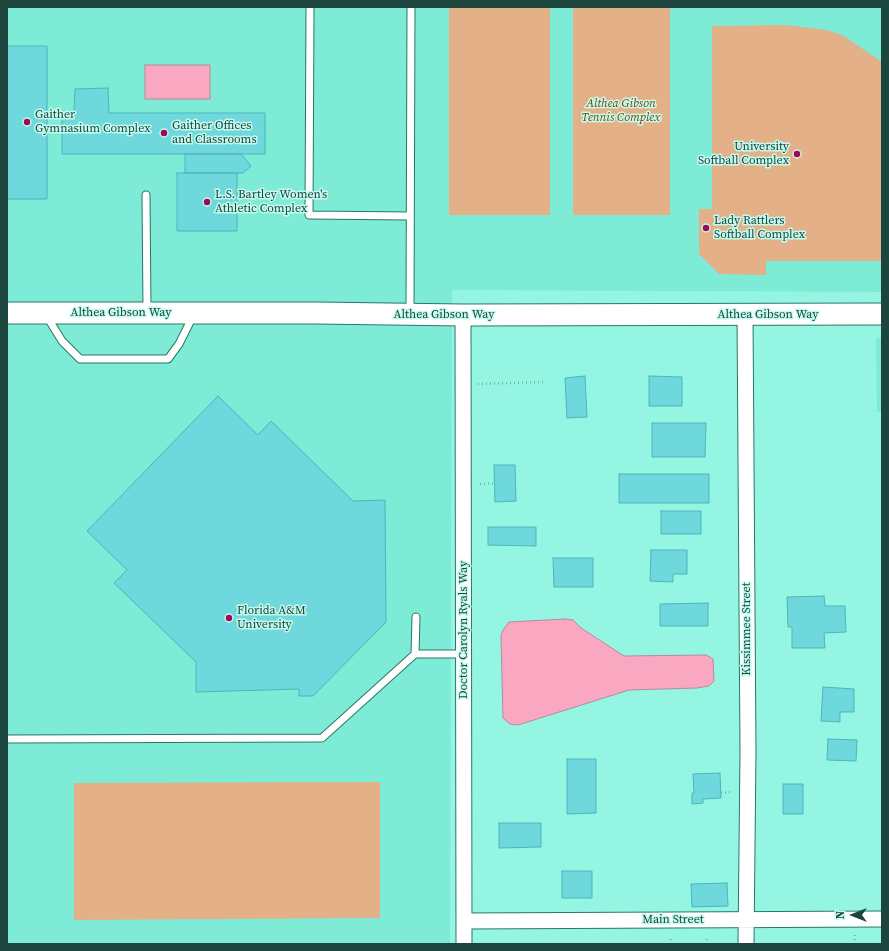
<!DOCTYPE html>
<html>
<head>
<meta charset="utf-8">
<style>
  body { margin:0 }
  #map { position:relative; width:889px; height:951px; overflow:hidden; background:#94f6e2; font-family:"Source Serif 4",serif }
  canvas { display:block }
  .frame { position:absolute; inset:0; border:8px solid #1b453d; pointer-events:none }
  .north { position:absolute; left:833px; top:895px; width:40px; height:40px; -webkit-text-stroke:3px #c4fbee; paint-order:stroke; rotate:270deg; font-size:11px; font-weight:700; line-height:16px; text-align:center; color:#1b453d }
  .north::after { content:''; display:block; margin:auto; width:14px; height:18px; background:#1b453d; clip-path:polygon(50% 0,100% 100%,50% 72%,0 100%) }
</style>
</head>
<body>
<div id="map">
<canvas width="889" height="951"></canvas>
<div class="frame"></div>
<div class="north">N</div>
</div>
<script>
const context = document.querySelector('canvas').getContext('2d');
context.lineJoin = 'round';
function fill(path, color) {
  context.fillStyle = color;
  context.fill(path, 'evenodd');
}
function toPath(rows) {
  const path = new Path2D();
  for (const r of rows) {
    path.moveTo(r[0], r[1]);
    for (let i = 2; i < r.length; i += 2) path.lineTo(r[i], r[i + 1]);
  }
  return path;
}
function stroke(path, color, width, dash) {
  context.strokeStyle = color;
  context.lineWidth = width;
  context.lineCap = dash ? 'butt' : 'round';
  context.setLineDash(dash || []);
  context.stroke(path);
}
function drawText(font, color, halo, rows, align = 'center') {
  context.font = font + ' "Source Serif 4",serif';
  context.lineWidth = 3;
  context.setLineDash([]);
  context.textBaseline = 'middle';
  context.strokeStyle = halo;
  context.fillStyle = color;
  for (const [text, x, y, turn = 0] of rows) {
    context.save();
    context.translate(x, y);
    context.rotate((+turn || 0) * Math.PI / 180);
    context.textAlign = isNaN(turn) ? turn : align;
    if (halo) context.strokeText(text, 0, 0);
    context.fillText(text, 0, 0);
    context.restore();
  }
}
fill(toPath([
  [7,7,882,7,882,292,452,290,450,944,7,944],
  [876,338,882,338,882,412,877,412]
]), '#7debd5');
fill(toPath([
  [449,7,550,7,550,215,449,215],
  [573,7,670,7,670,215,573,215],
  [786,25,826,30,842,35,882,62,882,261,766,261,766,275,719,274,699,254,699,209,712,209,712,26],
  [380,782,380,918,74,920,74,783]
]), '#e4b087');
const water = toPath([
  [145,65,210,65,210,99,145,99,145,65],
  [565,619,573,620,581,628,624,656,706,655,713,659,714,681,709,686,697,688,629,690,518,725,510,724,503,718,501,636,503,630,509,622,565,619]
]);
fill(water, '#faa8c2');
stroke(water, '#b78a9a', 1);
const building = toPath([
  [7,46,47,46,47,199,7,199,7,46],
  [108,88,109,113,265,113,265,154,62,154,62,113,74,113,75,89,108,88],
  [185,154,241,154,251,166,243,173,185,173,185,154],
  [177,173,237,173,237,231,177,231,177,173],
  [585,376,587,417,567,418,565,378,585,376],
  [649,376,682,377,682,406,649,406,649,376],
  [218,396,258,435,271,421,353,501,385,500,386,622,313,696,299,696,299,689,196,692,196,662,114,583,127,570,87,531,218,396],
  [652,423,706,423,705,457,652,457,652,423],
  [494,465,515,465,516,501,495,502,494,465],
  [619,474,709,474,709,503,619,503,619,474],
  [661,511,701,511,701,534,661,534,661,511],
  [488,527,536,527,536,546,488,545,488,527],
  [651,550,687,550,687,574,673,574,673,582,650,581,651,550],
  [553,558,593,558,593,587,554,587,553,558],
  [824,596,825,606,845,606,846,632,824,633,825,648,792,648,792,627,788,627,787,597,824,596],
  [708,603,708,626,660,626,660,604,708,603],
  [823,687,854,689,854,712,840,712,840,722,821,721,823,687],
  [828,739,857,740,856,761,827,760,828,739],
  [567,759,596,759,596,813,567,814,567,759],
  [720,773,721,798,703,799,703,803,692,804,692,793,694,793,693,774,720,773],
  [783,784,803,784,803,814,783,814,783,784],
  [499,823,541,823,541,847,499,848,499,823],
  [562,871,592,871,592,898,562,898,562,871],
  [727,883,728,906,692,907,691,884,727,883]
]);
fill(building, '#6ed8dc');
stroke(building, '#4ab6bb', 1);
const lane = toPath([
  [310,7,309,215,410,216],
  [146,195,147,311],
  [410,313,411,7],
  [46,315,62,341,80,359,168,359,179,344,193,316],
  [415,654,416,617],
  [7,739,322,738,415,654,464,654]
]);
const street = toPath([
  [463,315,464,944],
  [745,315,748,751,746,944],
  [464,921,882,919]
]);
const secondary = toPath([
  [7,313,316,313,463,315,882,314]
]);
stroke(lane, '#297769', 9);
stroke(street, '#297769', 17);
stroke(secondary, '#297769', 23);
stroke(toPath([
  [478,384,543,382],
  [480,484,495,483],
  [721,793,731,792],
  [671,944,671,937],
  [706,944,707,937],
  [855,944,855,935]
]), '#6cbbab', 2.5, [1, 3]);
stroke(lane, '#fff', 7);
stroke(street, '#fff', 15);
stroke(secondary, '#fff', 21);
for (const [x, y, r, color] of [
  [27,122,4,"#9e0a54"],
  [164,133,4,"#9e0a54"],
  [797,154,4,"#9e0a54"],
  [207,202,4,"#9e0a54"],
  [706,228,4,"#9e0a54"],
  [229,618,4,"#9e0a54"]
]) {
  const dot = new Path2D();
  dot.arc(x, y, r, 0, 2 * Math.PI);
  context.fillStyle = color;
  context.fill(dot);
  stroke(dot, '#c4fbee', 1.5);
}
drawText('italic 12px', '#7c4100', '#c4fbee', [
  ["Althea Gibson",621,104],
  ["Tennis Complex",621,118]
]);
drawText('12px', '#1b453d', '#c4fbee', [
  ["Gaither",35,115],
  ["Gymnasium Complex",35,129],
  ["Gaither Offices",172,126],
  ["and Classrooms",172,140],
  ["University",789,147,"right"],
  ["Softball Complex",789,161,"right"],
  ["L.S. Bartley Women's",215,195],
  ["Athletic Complex",215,209],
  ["Lady Rattlers",714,221],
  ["Softball Complex",714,235],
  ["Florida A&M",237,611],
  ["University",237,625]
], 'left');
drawText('12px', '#1b453d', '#c4fbee', [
  ["Althea Gibson Way",121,313],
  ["Althea Gibson Way",444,315],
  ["Althea Gibson Way",768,315],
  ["Kissimmee Street",747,629,-90],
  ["Doctor Carolyn Ryals Way",464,630,-90],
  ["Main Street",673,920]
]);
</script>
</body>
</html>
